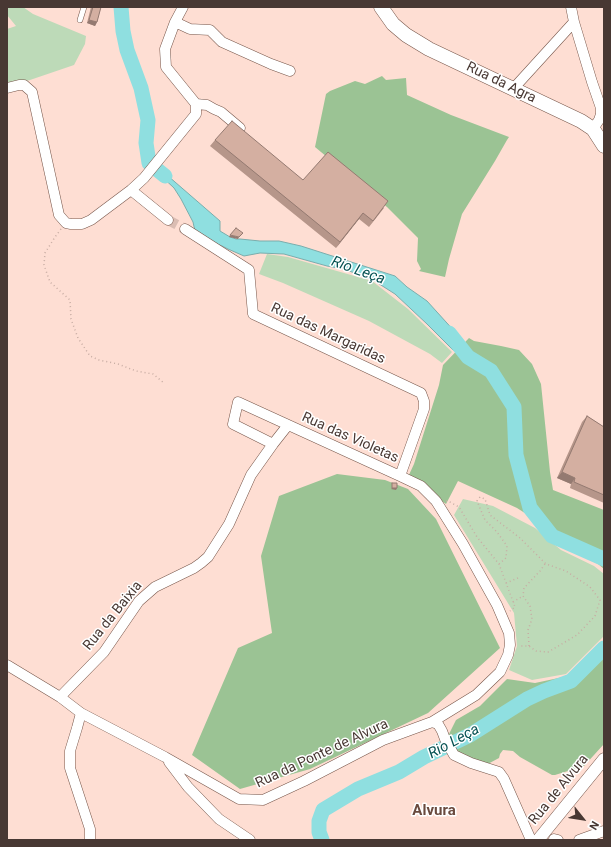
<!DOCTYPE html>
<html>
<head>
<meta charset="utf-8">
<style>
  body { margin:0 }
  #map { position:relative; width:611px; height:847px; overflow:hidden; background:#feded3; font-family:Roboto,sans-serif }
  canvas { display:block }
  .frame { position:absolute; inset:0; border:8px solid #483833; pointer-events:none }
  .north { position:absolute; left:563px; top:799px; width:40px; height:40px; -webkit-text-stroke:3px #fff; paint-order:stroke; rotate:120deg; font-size:11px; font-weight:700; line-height:16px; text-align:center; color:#483833 }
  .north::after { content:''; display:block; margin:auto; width:14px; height:18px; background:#483833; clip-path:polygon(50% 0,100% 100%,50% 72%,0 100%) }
</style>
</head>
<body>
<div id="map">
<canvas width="611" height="847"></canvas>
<div class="frame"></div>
<div class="north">N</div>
</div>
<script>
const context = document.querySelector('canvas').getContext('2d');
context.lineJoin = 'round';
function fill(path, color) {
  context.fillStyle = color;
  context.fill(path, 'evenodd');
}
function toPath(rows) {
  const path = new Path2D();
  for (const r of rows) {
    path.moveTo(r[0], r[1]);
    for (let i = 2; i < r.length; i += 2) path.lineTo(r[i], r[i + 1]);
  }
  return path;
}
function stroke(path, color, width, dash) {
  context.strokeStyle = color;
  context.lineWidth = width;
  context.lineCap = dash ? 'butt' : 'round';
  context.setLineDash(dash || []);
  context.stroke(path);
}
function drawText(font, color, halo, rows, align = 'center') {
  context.font = font + ' Roboto,sans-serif';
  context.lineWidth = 3;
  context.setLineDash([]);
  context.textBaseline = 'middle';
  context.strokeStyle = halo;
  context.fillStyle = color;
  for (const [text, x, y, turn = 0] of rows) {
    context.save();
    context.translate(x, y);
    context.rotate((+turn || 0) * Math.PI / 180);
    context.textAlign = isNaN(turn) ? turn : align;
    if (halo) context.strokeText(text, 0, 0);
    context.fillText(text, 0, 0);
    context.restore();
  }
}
fill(toPath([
  [7,7,23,7,33,14,86,36,85,44,74,65,30,80,7,86,7,29,16,26,7,15],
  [267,254,288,257,372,281,408,309,452,352,442,363,430,354,369,321,283,283,259,274],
  [463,499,493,506,535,528,561,550,594,566,604,574,604,636,566,674,532,680,509,670,517,646,514,613,454,515]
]), '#bddab8');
fill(toPath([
  [382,76,386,80,406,78,407,95,451,115,509,137,507,140,495,161,462,214,449,259,445,277,419,271,421,269,417,261,418,238,387,207,315,147,326,94,330,91,355,81,365,84],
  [469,338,474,341,501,346,519,350,532,364,541,384,550,472,553,490,604,510,604,569,598,564,547,535,531,517,517,508,458,481,446,504,422,486,408,477,414,464,439,385,443,365],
  [337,474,385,480,408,489,436,519,500,648,428,713,310,769,240,789,192,755,238,648,272,633,261,556,279,496],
  [604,640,604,744,584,766,555,775,552,775,520,757,513,751,503,750,500,754,499,758,484,766,455,753,448,736,456,720,480,706,507,679,535,683,568,676]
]), '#9bc394');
const water = toPath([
  [158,166,160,169,220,221,220,231,230,237,236,239,240,239,260,241,279,241,301,246,395,276,407,287,427,301,456,333,469,349,453,350,427,324,395,294,373,280,344,269,327,266,284,254,260,253,244,256,228,249,222,246,212,242,195,231,193,222,181,199,174,188,158,173,153,172,158,166]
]);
fill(water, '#8fdfe0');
stroke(water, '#7aadac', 1);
stroke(toPath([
  [121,7,123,31,127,50,141,88,148,120,146,143,149,163,165,176],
  [449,333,468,357,491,371,514,407,516,455,530,508,552,536,604,559],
  [322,840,319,832,319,821,323,810,358,789,399,772,424,757,470,735,527,699,544,691,571,681,604,648]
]), '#8fdfe0', 15);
stroke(toPath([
  [168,220,185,229]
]), '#dabdb3', 10, [10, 5]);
const service = toPath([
  [80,20,84,7]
]);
const minor = toPath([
  [571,7,574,22,592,82,601,108,601,114,599,120,593,129],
  [175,22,190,29,210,30,222,42,271,64,290,71],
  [7,88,19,85,24,85,32,92,59,215,66,223,71,224,82,224,91,220,131,190,144,178,196,114,196,104,166,67,165,49,175,22,183,7],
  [513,89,574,22],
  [196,104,207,105,214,109,221,112,240,128],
  [131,190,168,220],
  [185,229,249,270,253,314,421,393,424,401,424,409,400,476],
  [7,665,60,697,81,713,165,757,239,799,263,800,304,781,383,740,432,722,476,695,500,672,508,655,510,645,509,633,497,605,463,544,436,501,421,486,400,476,238,402,233,424,273,444,288,425],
  [60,697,104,652,139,601,155,587,194,568,201,563,208,557,229,524,251,475,273,444],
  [81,713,77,728,70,751,70,768,90,829,90,840],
  [432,722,438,724,442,731,445,739,454,755,471,763,499,772,504,779,531,840],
  [169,762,188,787,219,819,250,840],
  [554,839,558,840],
  [579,840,604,831]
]);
const tertiary = toPath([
  [538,840,604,759]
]);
const secondary = toPath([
  [381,7,393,24,406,35,429,49,581,121,593,129,604,146]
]);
stroke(service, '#77564a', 6);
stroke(minor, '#77564a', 11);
stroke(tertiary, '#77564a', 13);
stroke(secondary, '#77564a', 15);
stroke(toPath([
  [61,229,55,237,45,253,44,265,50,282,70,300,71,319,78,338,90,356,99,360,118,364,136,371,153,374,164,383],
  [446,501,448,501,459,507,477,537,499,564,515,607,510,611],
  [499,564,506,558,507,546,497,532,485,520,477,501,480,497,485,499,490,515,520,538,546,564,566,571,590,587,600,600,595,616,577,635,548,652,536,651,529,646,519,646],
  [506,583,518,578],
  [513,602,523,596],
  [529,646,528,630,532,619,530,606,523,596,524,588,540,571,545,564]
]), '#c7aca3', 1.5, [1, 3]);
stroke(service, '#fff', 5);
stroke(minor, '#fff', 10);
stroke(tertiary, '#fff', 12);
stroke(secondary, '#fff', 14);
fill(toPath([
  [91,7,101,7,97,22,95,26,87,23],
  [215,140,303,180,384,208,369,227,359,219,336,248,210,146],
  [587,416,604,427,604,503,570,488,571,484,557,478,582,422]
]), '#b6968a');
fill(toPath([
  [89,20,97,22,95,26,87,23],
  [363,213,359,219,336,248,340,242],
  [230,235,239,237,238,239,229,237],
  [562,472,575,478,571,484,557,478],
  [392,488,397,488,396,490,391,489]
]), '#947a71');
const building = toPath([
  [93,7,101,7,97,22,89,20,93,7],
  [232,121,303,180,328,152,388,201,373,221,363,213,340,242,215,140,232,121],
  [236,228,243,233,239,237,230,235,236,228],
  [587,416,604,427,604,495,574,482,575,478,562,472,587,416],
  [392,483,397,483,397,488,392,488,392,483]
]);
fill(building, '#d4afa1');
stroke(building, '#947a71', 1);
drawText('14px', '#483833', '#fff', [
  ["Rua da Agra",501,83,26],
  ["Rua das Margaridas",328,334,25],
  ["Rua das Violetas",350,438,24],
  ["Rua da Baixia",113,616,-51],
  ["Rua da Ponte de Alvura",322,754,-25],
  ["Rua de Alvura",559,790,-51]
]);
drawText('italic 15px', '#065152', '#fff', [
  ["Rio Leça",358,271,20],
  ["Rio Leça",454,742,-29]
]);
drawText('bold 15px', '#6a4a3e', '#fff', [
  ["Alvura",434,811]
]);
</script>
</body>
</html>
